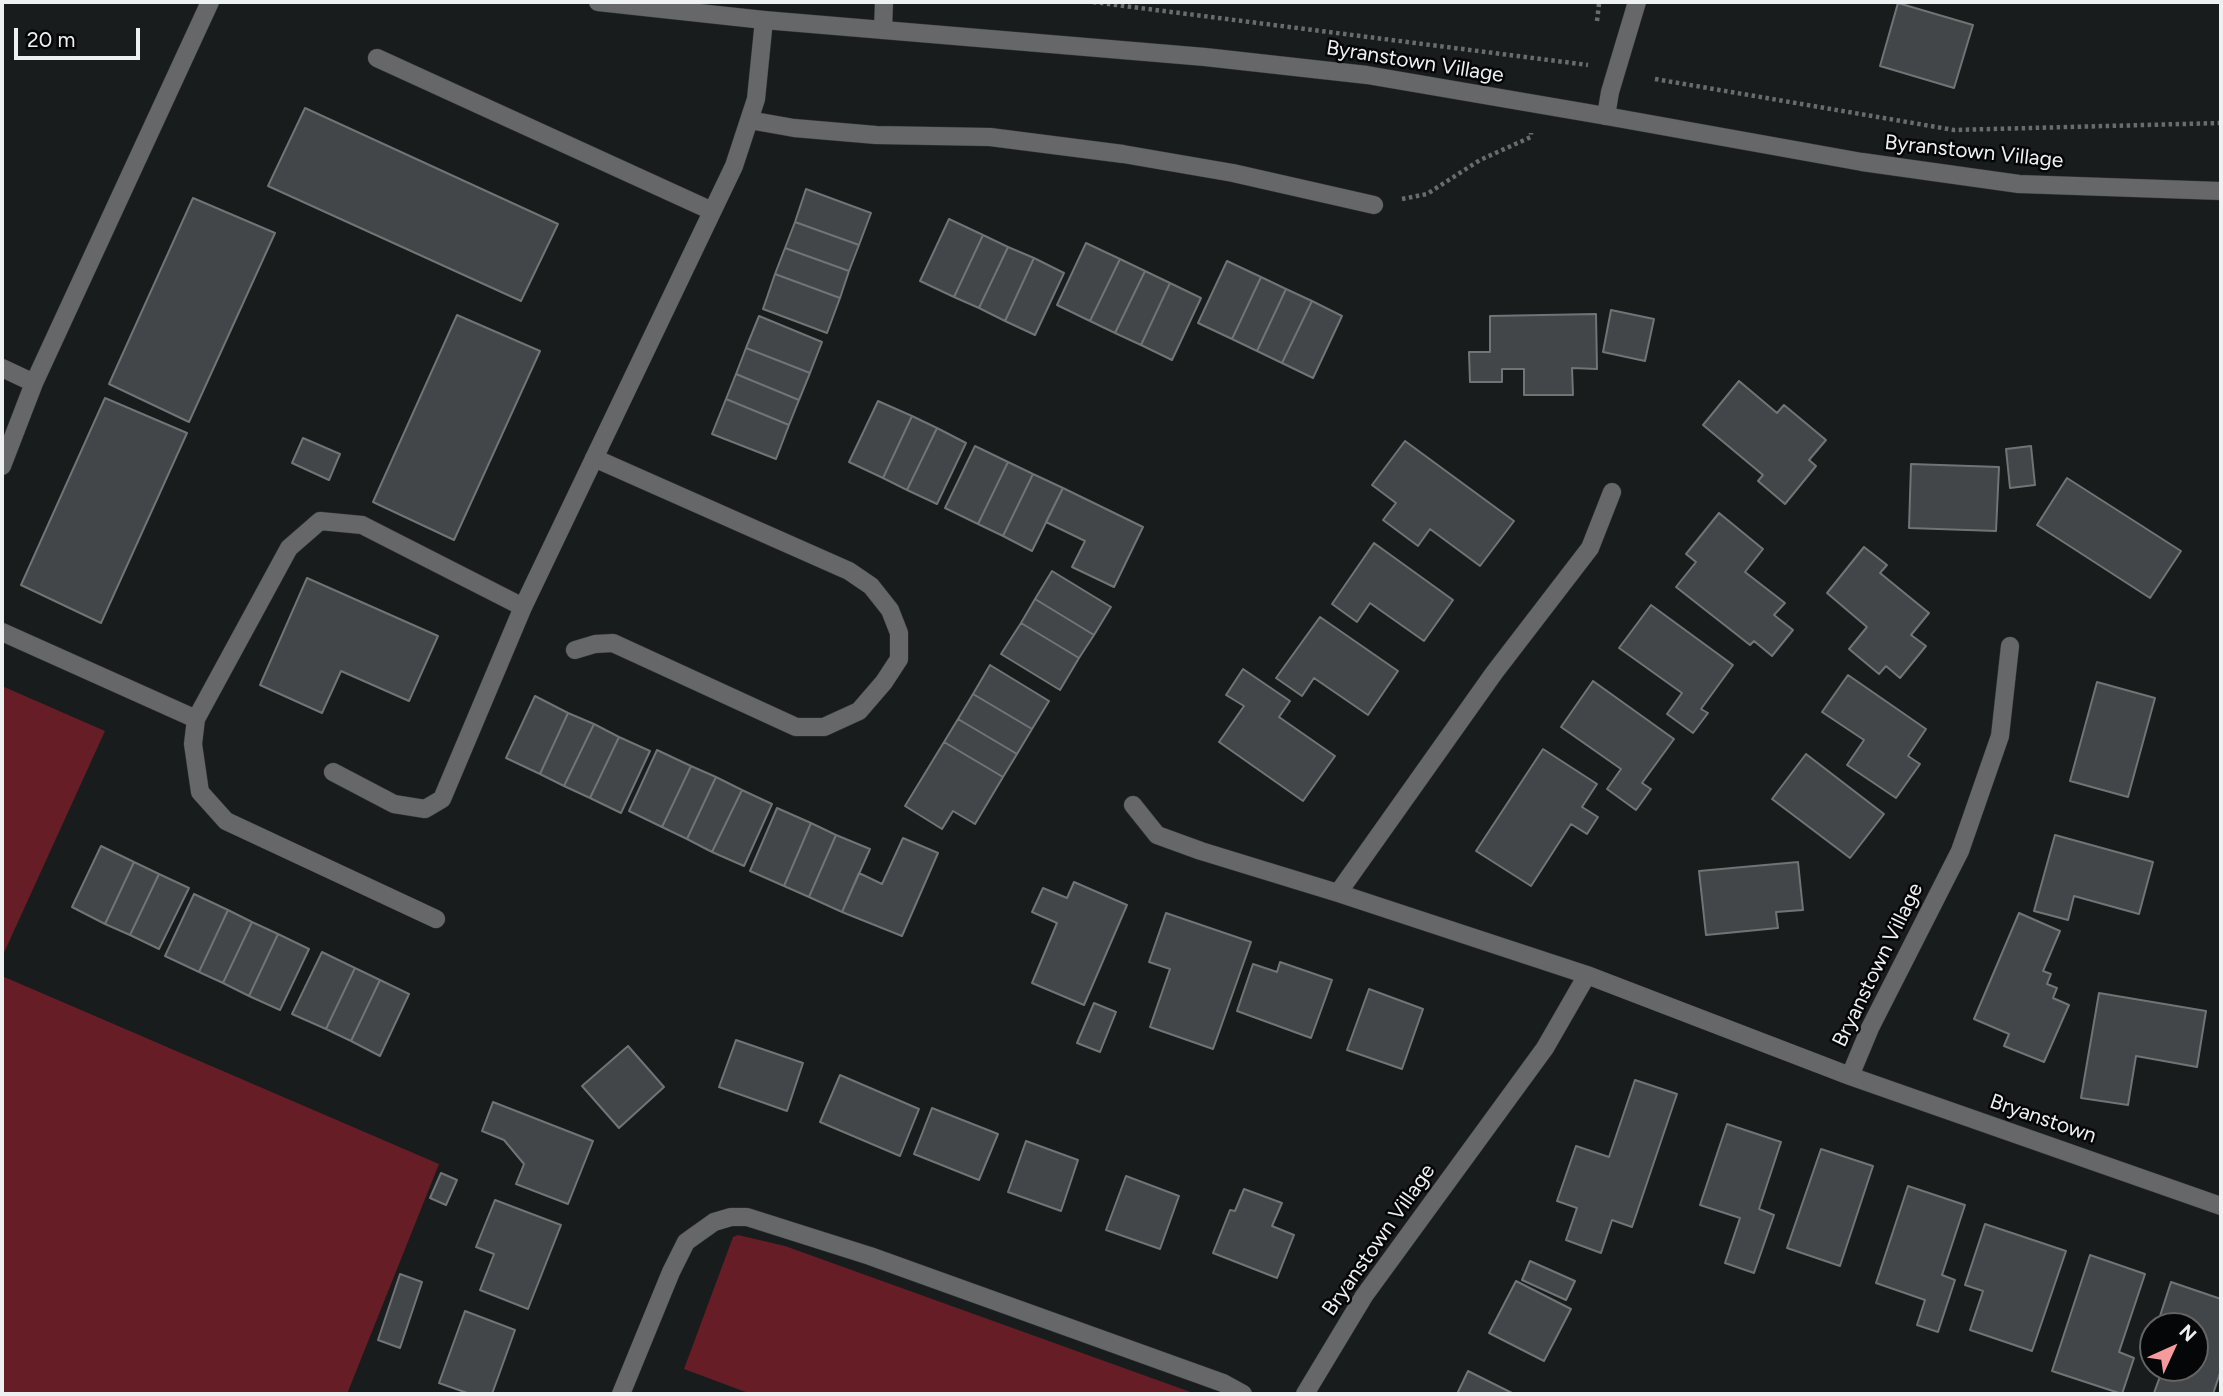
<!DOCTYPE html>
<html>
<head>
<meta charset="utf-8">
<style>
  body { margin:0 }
  #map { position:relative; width:2223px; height:1396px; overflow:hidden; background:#181c1d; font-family:Figtree,sans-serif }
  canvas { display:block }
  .frame { position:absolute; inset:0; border:4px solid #eef1f2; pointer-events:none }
  .north { position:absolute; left:2139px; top:1312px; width:70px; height:70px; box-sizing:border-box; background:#050607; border:2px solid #626465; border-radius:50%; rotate:45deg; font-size:19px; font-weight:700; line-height:28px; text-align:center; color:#eef1f2 }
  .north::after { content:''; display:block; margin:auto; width:24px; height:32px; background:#f59b9d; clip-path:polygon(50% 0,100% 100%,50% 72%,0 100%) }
  .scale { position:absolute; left:14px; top:28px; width:126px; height:32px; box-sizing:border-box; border:4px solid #eef1f2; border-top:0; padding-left:9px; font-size:21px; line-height:24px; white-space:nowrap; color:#eef1f2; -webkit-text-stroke:5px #050607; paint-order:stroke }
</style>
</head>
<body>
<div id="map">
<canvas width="2223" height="1396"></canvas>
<div class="frame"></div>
<div class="north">N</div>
<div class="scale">20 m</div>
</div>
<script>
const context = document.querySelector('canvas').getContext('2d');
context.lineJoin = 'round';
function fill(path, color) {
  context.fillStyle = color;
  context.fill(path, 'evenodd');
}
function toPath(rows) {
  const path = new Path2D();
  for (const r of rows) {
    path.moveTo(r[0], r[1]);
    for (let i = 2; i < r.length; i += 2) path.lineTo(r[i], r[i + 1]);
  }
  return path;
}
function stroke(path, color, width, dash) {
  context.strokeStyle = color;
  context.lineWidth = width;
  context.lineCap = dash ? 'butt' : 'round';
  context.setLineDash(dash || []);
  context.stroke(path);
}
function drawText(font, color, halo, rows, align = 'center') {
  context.font = font + ' Figtree,sans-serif';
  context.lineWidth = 5;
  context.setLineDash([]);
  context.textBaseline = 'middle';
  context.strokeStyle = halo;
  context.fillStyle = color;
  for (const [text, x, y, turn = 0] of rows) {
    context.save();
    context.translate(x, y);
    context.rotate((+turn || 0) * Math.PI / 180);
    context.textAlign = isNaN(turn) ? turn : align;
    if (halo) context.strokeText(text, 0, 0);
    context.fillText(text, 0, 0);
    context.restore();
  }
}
fill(toPath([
  [2,686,105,731,2,957],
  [2,976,439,1164,347,1394,2,1394],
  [738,1235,785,1246,1196,1394,751,1394,684,1369,733,1237]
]), '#671d25');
const building = toPath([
  [1898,3,1973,25,1954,88,1880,66,1898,3],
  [305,108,558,224,521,301,268,186,305,108],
  [806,189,871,213,859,245,795,222,806,189],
  [193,198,275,233,189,422,109,384,193,198],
  [949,219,983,235,954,297,920,281,949,219],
  [795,222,859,245,849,271,785,248,795,222],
  [983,235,1008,247,979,308,954,297,983,235],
  [1086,243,1120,259,1090,321,1057,305,1086,243],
  [1008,247,1034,258,1005,321,979,308,1008,247],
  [785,248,849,271,840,298,775,274,785,248],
  [1034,258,1064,273,1035,335,1005,321,1034,258],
  [1120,259,1145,271,1115,333,1090,321,1120,259],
  [1227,261,1261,277,1232,339,1198,323,1227,261],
  [1145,271,1170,283,1141,345,1115,333,1145,271],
  [775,274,840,298,827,333,763,309,775,274],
  [1261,277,1286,289,1257,351,1232,339,1261,277],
  [1170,283,1201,298,1172,360,1141,345,1170,283],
  [1286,289,1312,301,1282,363,1257,351,1286,289],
  [1312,301,1342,316,1313,378,1282,363,1312,301],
  [1611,310,1654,319,1645,361,1603,352,1611,310],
  [1596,314,1597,369,1572,368,1573,395,1524,395,1524,369,1502,369,1502,382,1470,382,1469,352,1490,352,1490,316,1596,314],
  [457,315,540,351,454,540,373,502,457,315],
  [759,316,822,342,810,373,746,348,759,316],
  [746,348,810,373,799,400,736,374,746,348],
  [736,374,799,400,789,425,726,399,736,374],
  [1739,381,1777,413,1784,405,1826,440,1809,460,1816,466,1785,504,1758,481,1763,475,1703,425,1739,381],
  [105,398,187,433,101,623,21,585,105,398],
  [726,399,789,425,776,459,712,434,726,399],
  [878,401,912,416,883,478,849,462,878,401],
  [912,416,937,428,907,490,883,478,912,416],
  [937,428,966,443,937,504,907,490,937,428],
  [303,438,340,454,329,480,292,463,303,438],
  [1405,441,1514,521,1480,566,1430,529,1418,546,1383,520,1396,503,1372,485,1405,441],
  [975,446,1008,462,978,524,945,508,975,446],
  [2031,446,2035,485,2010,488,2006,449,2031,446],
  [1008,462,1033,474,1003,536,978,524,1008,462],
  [1911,464,1999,467,1996,531,1909,528,1911,464],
  [1033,474,1063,488,1032,551,1003,536,1033,474],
  [2067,478,2181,551,2150,598,2037,525,2067,478],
  [1063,488,1143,527,1114,587,1072,567,1085,541,1046,522,1063,488],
  [1719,513,1763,549,1745,572,1785,603,1774,615,1793,630,1772,656,1754,641,1750,645,1676,587,1696,562,1686,554,1719,513],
  [1374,543,1453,600,1424,641,1370,603,1357,622,1332,604,1374,543],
  [1864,547,1887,565,1880,573,1929,613,1911,635,1926,646,1900,678,1886,666,1879,674,1849,649,1867,627,1827,593,1864,547],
  [1052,571,1111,607,1094,635,1035,599,1052,571],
  [307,578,438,636,409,701,341,671,322,713,260,685,307,578],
  [1035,599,1094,635,1079,658,1021,623,1035,599],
  [1651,605,1733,665,1701,709,1708,713,1693,733,1667,714,1682,693,1619,648,1651,605],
  [1320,617,1398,671,1368,715,1314,678,1302,696,1276,678,1320,617],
  [1021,623,1079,658,1060,690,1001,654,1021,623],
  [990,665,1049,701,1032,729,973,694,990,665],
  [1243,669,1290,701,1279,717,1335,756,1303,801,1219,742,1244,706,1226,695,1243,669],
  [1848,675,1926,729,1908,756,1920,764,1896,798,1847,765,1864,740,1822,712,1848,675],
  [1593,681,1674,739,1642,783,1651,789,1636,810,1607,789,1621,769,1561,727,1593,681],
  [2097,682,2155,698,2128,797,2070,781,2097,682],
  [973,694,1032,729,1017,754,958,719,973,694],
  [535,696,568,713,540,774,506,758,535,696],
  [568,713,594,724,564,786,540,774,568,713],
  [958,719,1017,754,1003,777,944,742,958,719],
  [594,724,619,737,590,798,564,786,594,724],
  [619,737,650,751,621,813,590,798,619,737],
  [944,742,1003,777,975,824,953,811,942,829,905,806,944,742],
  [1543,749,1597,784,1582,807,1598,817,1587,834,1571,824,1531,886,1476,851,1543,749],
  [657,750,691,766,662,827,629,811,657,750],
  [1806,754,1884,814,1850,858,1772,799,1806,754],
  [691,766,716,777,687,839,662,827,691,766],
  [716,777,742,790,712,852,687,839,716,777],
  [742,790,772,804,744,866,712,852,742,790],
  [777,808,811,823,784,886,750,871,777,808],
  [811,823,836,835,809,897,784,886,811,823],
  [836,835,870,849,842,912,809,897,836,835],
  [2055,835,2153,862,2139,914,2074,896,2068,920,2034,911,2055,835],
  [903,838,938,853,902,936,842,912,859,873,882,884,903,838],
  [101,846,134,862,105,924,72,907,101,846],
  [134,862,159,874,130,935,105,924,134,862],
  [1798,862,1803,910,1776,912,1778,928,1706,935,1699,871,1798,862],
  [159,874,189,888,159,949,130,935,159,874],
  [1074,882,1127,905,1084,1005,1032,983,1057,923,1032,912,1043,888,1067,898,1074,882],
  [194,894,228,910,199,972,165,956,194,894],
  [228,910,252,922,223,983,199,972,228,910],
  [1166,913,1251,942,1213,1049,1150,1027,1170,969,1149,962,1166,913],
  [2019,913,2060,931,2043,971,2051,974,2047,984,2057,988,2053,998,2069,1005,2044,1062,2004,1046,2009,1034,1974,1019,2019,913],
  [252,922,278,934,249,996,223,983,252,922],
  [278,934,309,949,280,1010,249,996,278,934],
  [322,952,355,968,326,1029,292,1014,322,952],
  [1280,962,1332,980,1311,1038,1237,1011,1253,964,1277,972,1280,962],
  [355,968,380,980,351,1041,326,1029,355,968],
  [380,980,409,994,380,1056,351,1041,380,980],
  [1369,989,1423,1009,1402,1069,1347,1050,1369,989],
  [2099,993,2206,1011,2197,1067,2136,1056,2128,1105,2081,1098,2099,993],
  [1094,1003,1116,1012,1100,1052,1077,1043,1094,1003],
  [736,1040,803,1063,787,1111,719,1087,736,1040],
  [628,1046,664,1087,619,1128,582,1086,628,1046],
  [840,1075,919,1109,900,1156,820,1122,840,1075],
  [1635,1080,1677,1094,1632,1227,1612,1220,1601,1253,1566,1240,1577,1208,1557,1201,1576,1146,1609,1157,1635,1080],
  [493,1102,593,1141,568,1204,516,1184,524,1164,504,1140,482,1131,493,1102],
  [932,1108,998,1134,979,1180,914,1154,932,1108],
  [1727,1124,1781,1142,1759,1209,1774,1215,1754,1273,1725,1263,1740,1218,1700,1205,1727,1124],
  [1026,1141,1078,1160,1061,1211,1008,1192,1026,1141],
  [1821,1149,1873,1166,1840,1266,1787,1248,1821,1149],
  [441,1173,457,1180,446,1205,430,1198,441,1173],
  [1126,1176,1179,1196,1160,1249,1106,1230,1126,1176],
  [1908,1186,1965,1205,1942,1275,1955,1280,1938,1332,1917,1325,1925,1300,1876,1283,1908,1186],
  [1244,1189,1282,1203,1272,1226,1294,1235,1277,1278,1213,1253,1230,1210,1235,1211,1244,1189],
  [495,1200,561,1225,528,1309,480,1290,494,1254,476,1247,495,1200],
  [1985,1224,2066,1251,2032,1351,1970,1330,1983,1291,1965,1285,1985,1224],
  [2090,1255,2145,1274,2119,1352,2134,1358,2122,1394,2052,1371,2090,1255],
  [1530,1261,1575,1281,1566,1300,1522,1280,1530,1261],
  [400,1274,422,1282,400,1348,378,1340,400,1274],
  [1516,1281,1571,1309,1544,1361,1489,1333,1516,1281],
  [2171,1282,2221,1299,2221,1370,2213,1394,2154,1393,2163,1368,2195,1368,2195,1326,2177,1326,2178,1322,2160,1316,2171,1282],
  [465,1311,515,1330,492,1394,470,1394,439,1383,465,1311],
  [1468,1371,1514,1394,1457,1394,1468,1371]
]);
fill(building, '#424648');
stroke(building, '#707476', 2);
const service = toPath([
  [883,30,884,2]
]);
const minor = toPath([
  [377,58,712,211],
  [1606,116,1610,92,1637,2],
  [749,120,794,128,876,135,990,137,1123,154,1233,173,1374,205],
  [2,368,34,383],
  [2,466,34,383,210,2],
  [2,632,196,719],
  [575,650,595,644,613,643,796,727,824,727,859,711,884,682,899,659,899,633,890,610,871,586,849,571,594,458],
  [333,772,394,804,425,809,442,799,523,607,734,166,756,99,764,20],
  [1133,805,1157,835,1201,851,1338,893,1587,975,1850,1076,2221,1206],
  [1338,893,1494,673,1590,548,1612,492],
  [436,919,226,821,200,792,193,744,196,719,289,548,320,521,362,525,523,607],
  [1850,1076,1870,1028,1960,851,2000,736,2010,646],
  [621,1394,671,1272,686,1242,714,1222,731,1217,747,1217,870,1256,1223,1383,1243,1394],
  [1305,1394,1364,1296,1545,1048,1587,975]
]);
const tertiary = toPath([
  [598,2,764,20,1205,57,1367,75,1606,116,1862,162,2019,184,2221,191]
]);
stroke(service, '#323637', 19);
stroke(minor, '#323637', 19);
stroke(tertiary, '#323637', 19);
stroke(toPath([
  [1093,2,1588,65],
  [1597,21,1599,4],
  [1655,79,1954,130,2221,123],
  [1402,199,1427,194,1480,160,1531,137,1531,133]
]), '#696c6d', 4.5, [3.5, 3.5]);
stroke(service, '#656768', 18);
stroke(minor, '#656768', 18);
stroke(tertiary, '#656768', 18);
drawText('21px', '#eef1f2', '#050607', [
  ["Byranstown Village",1415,62,9],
  ["Byranstown Village",1974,152,6],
  ["Bryanstown Village",1878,965,-64],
  ["Bryanstown",2043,1119,19],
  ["Bryanstown Village",1379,1240,-55]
]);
</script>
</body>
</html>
